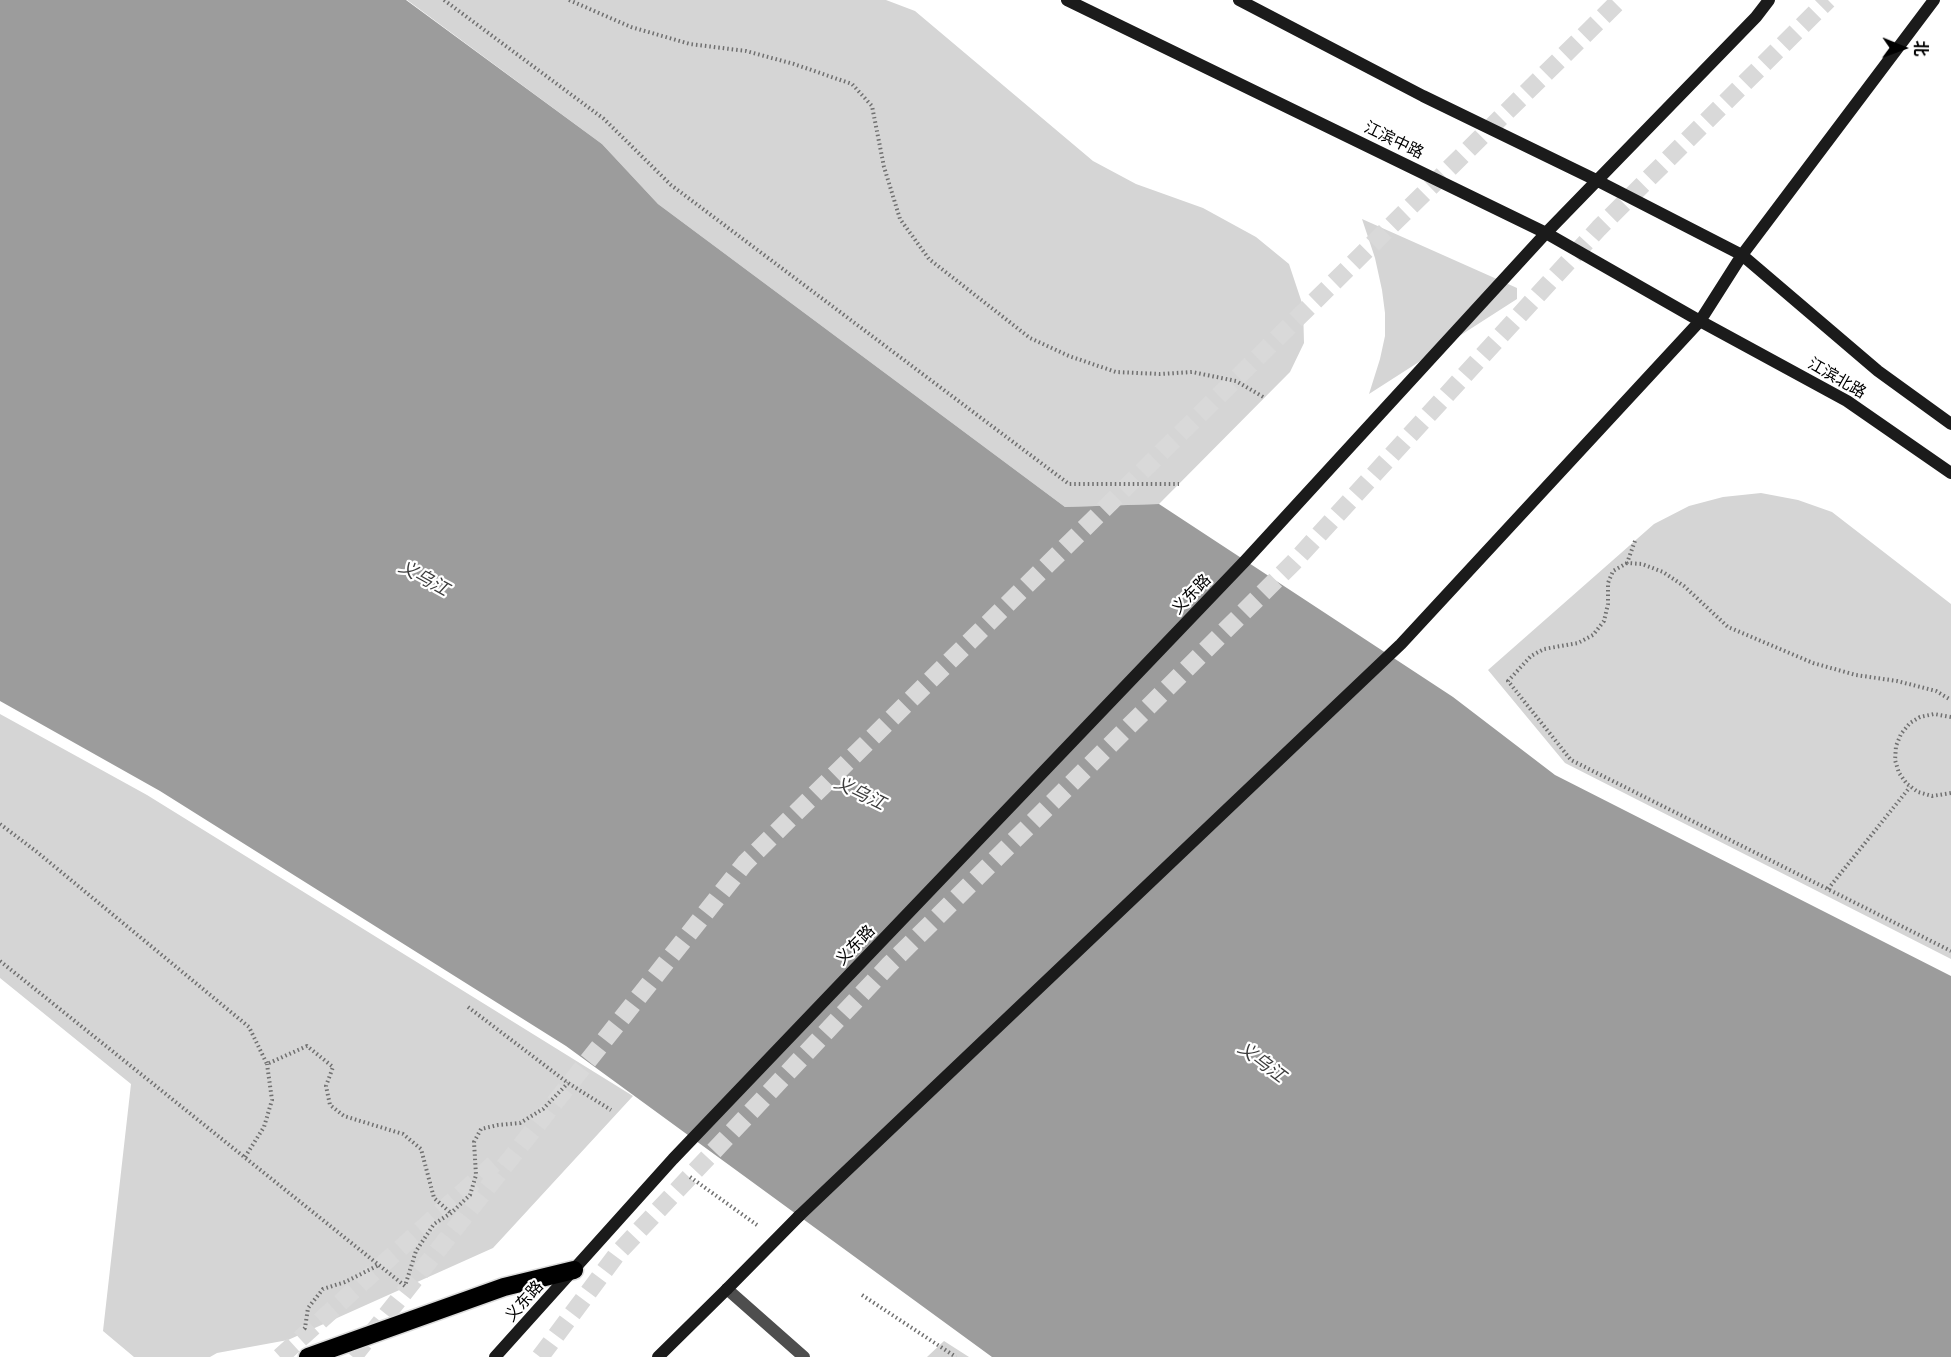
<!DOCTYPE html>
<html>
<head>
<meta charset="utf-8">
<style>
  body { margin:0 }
  #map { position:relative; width:1951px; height:1357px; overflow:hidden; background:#fff; font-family:Commissioner,"Noto Sans SC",sans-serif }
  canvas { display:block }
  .north { position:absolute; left:1873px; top:18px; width:60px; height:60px; -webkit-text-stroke:4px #fff; paint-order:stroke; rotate:91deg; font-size:16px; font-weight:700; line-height:24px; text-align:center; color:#000 }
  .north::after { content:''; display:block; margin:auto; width:21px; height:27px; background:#000; clip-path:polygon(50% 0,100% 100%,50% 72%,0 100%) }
</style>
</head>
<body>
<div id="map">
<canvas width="1951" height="1357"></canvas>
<div class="north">北</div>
</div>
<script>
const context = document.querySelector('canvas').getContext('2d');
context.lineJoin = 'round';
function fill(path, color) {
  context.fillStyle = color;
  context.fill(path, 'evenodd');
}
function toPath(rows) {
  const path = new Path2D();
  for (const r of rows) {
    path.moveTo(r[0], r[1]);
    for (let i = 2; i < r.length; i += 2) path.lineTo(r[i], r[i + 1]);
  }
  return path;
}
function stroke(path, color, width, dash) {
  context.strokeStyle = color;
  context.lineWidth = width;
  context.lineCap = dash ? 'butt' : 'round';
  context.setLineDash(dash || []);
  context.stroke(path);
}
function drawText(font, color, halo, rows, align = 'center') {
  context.font = font + ' Commissioner,"Noto Sans SC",sans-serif';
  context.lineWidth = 4.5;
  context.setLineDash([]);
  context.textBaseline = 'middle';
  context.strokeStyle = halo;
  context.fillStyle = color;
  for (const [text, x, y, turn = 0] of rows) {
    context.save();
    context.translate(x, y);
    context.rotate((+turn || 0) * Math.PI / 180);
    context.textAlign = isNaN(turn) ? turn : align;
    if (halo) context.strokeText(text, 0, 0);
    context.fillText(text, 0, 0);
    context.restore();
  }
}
fill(toPath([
  [407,0,886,0,915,11,1093,161,1136,184,1203,208,1256,237,1289,264,1303,306,1304,343,1290,372,1159,504,1065,507,658,204,602,144],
  [1362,219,1517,288,1517,299,1369,394,1380,359,1385,336,1385,313,1382,290,1375,258],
  [1761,493,1798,500,1832,512,1951,604,1951,959,1565,763,1488,670,1654,524,1689,506,1723,497],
  [0,714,147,795,633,1096,493,1248,288,1340,217,1353,210,1357,134,1357,103,1331,131,1084,0,978],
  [944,1341,969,1357,927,1357]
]), '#d5d5d5');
fill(toPath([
  [0,0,406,0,602,144,658,204,1065,507,1159,504,1453,697,1555,775,1951,976,1951,1357,992,1357,566,1046,160,791,0,701]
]), '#9c9c9c');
stroke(toPath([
  [280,1357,496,1162],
  [353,1357,745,863,1620,0],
  [540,1357,617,1254,889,965,1294,562,1599,228,1828,0]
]), '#d9d9d9', 18, [18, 9]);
const highway = toPath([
  [308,1357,504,1287,574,1270]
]);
stroke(highway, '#dbdbdb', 21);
stroke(toPath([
  [444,0,604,119,671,185,1069,484,1179,484],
  [569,0,631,27,690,44,746,51,794,64,852,84,872,106,884,167,900,219,929,259,1030,338,1069,356,1116,372,1160,374,1192,372,1236,381,1265,398],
  [1635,541,1627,563,1642,564,1663,572,1684,586,1728,627,1813,663,1856,675,1897,681,1936,691,1951,700],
  [1627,563,1613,571,1608,583,1608,604,1604,621,1593,635,1578,643,1544,649,1531,656,1508,681,1571,760,1951,951],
  [1951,717,1934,714,1920,717,1910,723,1901,734,1896,746,1895,760,1899,773,1907,784,1918,792,1932,796,1951,793],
  [0,824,37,852,249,1027,267,1064,307,1046,333,1067,326,1086,330,1105,344,1116,403,1134,421,1149,434,1198,451,1213],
  [1828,889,1910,787],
  [0,961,405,1286,416,1251,434,1224,451,1213,470,1195,476,1175,474,1142,481,1129,498,1125,520,1123,543,1109,568,1083],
  [468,1007,568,1083,611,1110],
  [245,1157,264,1127,272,1100,267,1064],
  [690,1177,757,1225],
  [862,1295,956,1357],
  [304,1329,305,1328,308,1308,323,1289,345,1282,379,1265]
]), '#707070', 4, [1.5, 3]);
stroke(toPath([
  [727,1289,804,1357]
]), '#4e4e4e', 12);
stroke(toPath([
  [1067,0,1546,233,1700,321,1847,401,1951,473],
  [1239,0,1423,96,1596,180,1742,255,1878,371,1951,424],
  [799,1216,1401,644,1700,321,1742,255,1934,0],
  [495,1357,673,1159,1245,561,1546,233,1756,17,1769,0],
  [658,1357,727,1289]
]), '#1b1b1b', 12);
stroke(highway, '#000', 18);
stroke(toPath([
  [727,1289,799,1216]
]), '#1b1b1b', 12);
drawText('16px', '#000', '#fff', [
  ["江滨中路",1394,140,26],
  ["江滨北路",1837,378,30],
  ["义东路",1191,594,-46],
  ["义东路",855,945,-46],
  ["义东路",524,1301,-48]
]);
drawText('italic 18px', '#3d3d3d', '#fff', [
  ["义乌江",424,578,29],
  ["义乌江",860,793,26],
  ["义乌江",1262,1062,37]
]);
</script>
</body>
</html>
